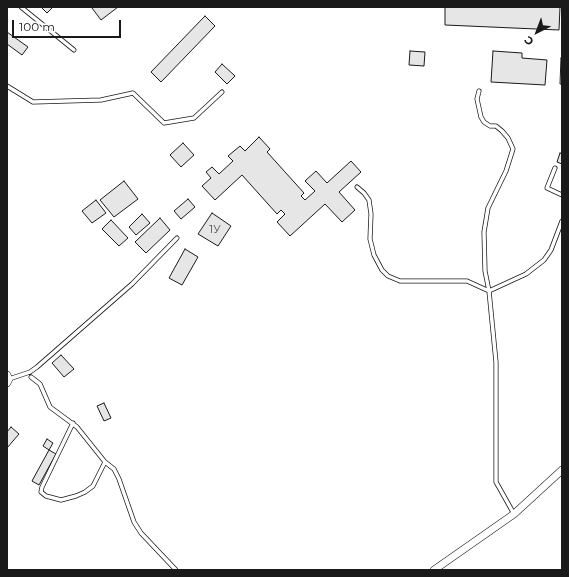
<!DOCTYPE html>
<html>
<head>
<meta charset="utf-8">
<style>
  body { margin:0 }
  #map { position:relative; width:569px; height:577px; overflow:hidden; background:#fff; font-family:Montserrat,sans-serif }
  canvas { display:block }
  .frame { position:absolute; inset:0; border:8px solid #1a1a1a; pointer-events:none }
  .north { position:absolute; left:517px; top:12px; width:40px; height:40px; -webkit-text-stroke:3px #fff; paint-order:stroke; rotate:222deg; font-size:11px; font-weight:700; line-height:16px; text-align:center; color:#1a1a1a }
  .north::after { content:''; display:block; margin:auto; width:14px; height:18px; background:#1a1a1a; clip-path:polygon(50% 0,100% 100%,50% 72%,0 100%) }
  .scale { position:absolute; left:12px; top:20px; width:109px; height:18px; box-sizing:border-box; border:2px solid #1a1a1a; border-top:0; padding-left:5px; font-size:12px; line-height:14px; white-space:nowrap; color:#1a1a1a; -webkit-text-stroke:3px #fff; paint-order:stroke }
</style>
</head>
<body>
<div id="map">
<canvas width="569" height="577"></canvas>
<div class="frame"></div>
<div class="north">С</div>
<div class="scale">100 m</div>
</div>
<script>
const context = document.querySelector('canvas').getContext('2d');
context.lineJoin = 'round';
function fill(path, color) {
  context.fillStyle = color;
  context.fill(path, 'evenodd');
}
function toPath(rows) {
  const path = new Path2D();
  for (const r of rows) {
    path.moveTo(r[0], r[1]);
    for (let i = 2; i < r.length; i += 2) path.lineTo(r[i], r[i + 1]);
  }
  return path;
}
function stroke(path, color, width, dash) {
  context.strokeStyle = color;
  context.lineWidth = width;
  context.lineCap = dash ? 'butt' : 'round';
  context.setLineDash(dash || []);
  context.stroke(path);
}
function drawText(font, color, halo, rows, align = 'center') {
  context.font = font + ' Montserrat,sans-serif';
  context.lineWidth = 3;
  context.setLineDash([]);
  context.textBaseline = 'middle';
  context.strokeStyle = halo;
  context.fillStyle = color;
  for (const [text, x, y, turn = 0] of rows) {
    context.save();
    context.translate(x, y);
    context.rotate((+turn || 0) * Math.PI / 180);
    context.textAlign = isNaN(turn) ? turn : align;
    if (halo) context.strokeText(text, 0, 0);
    context.fillText(text, 0, 0);
    context.restore();
  }
}
const building = toPath([
  [41,7,53,7,47,13,41,7],
  [94,7,118,7,101,20,92,8,94,7],
  [445,7,560,7,559,30,445,25,445,7],
  [205,16,215,26,161,82,151,72,205,16],
  [7,32,28,47,22,55,7,44,7,32],
  [410,51,425,52,424,66,409,65,410,51],
  [493,51,522,53,522,58,547,60,545,85,491,82,493,51],
  [561,58,562,58,562,84,560,84,561,58],
  [222,64,235,76,227,84,215,72,222,64],
  [259,137,270,149,267,152,304,193,301,196,305,200,315,191,305,181,316,171,327,183,351,161,361,172,339,192,355,210,342,222,325,204,290,236,277,222,285,214,281,210,277,214,242,175,215,200,202,186,211,178,206,172,212,167,219,174,233,161,228,156,240,146,245,151,259,137],
  [183,143,194,155,181,167,170,155,183,143],
  [560,153,562,154,562,164,557,162,560,153],
  [124,181,138,199,114,217,100,200,124,181],
  [188,199,195,207,181,219,174,211,188,199],
  [96,200,106,213,92,223,82,211,96,200],
  [212,213,231,226,218,246,198,234,212,213],
  [142,214,150,223,136,235,129,227,142,214],
  [160,218,170,230,146,253,135,242,160,218],
  [111,220,128,238,119,246,102,229,111,220],
  [185,249,198,257,182,285,169,278,185,249],
  [61,355,74,369,64,377,52,363,61,355],
  [104,403,111,418,104,421,97,406,104,403],
  [11,427,19,434,7,448,7,432,11,427],
  [47,439,53,443,49,450,43,446,47,439],
  [49,450,56,454,39,485,32,481,49,450]
]);
fill(building, '#e6e6e6');
stroke(building, '#1a1a1a', 1);
const lane = toPath([
  [21,7,74,50],
  [7,86,33,102,101,100,133,93,164,123,194,118,222,92],
  [479,91,477,99,481,117,484,122,490,126,496,126,502,131,508,138,513,149,506,171,488,208,484,232,485,271,489,291],
  [555,168,547,188,562,195],
  [357,187,364,193,369,200,371,214,370,239,374,255,382,270,388,276,400,281,467,281,489,291],
  [31,377,40,384,50,407,77,427,105,462,114,469,119,479,134,522,141,533,176,570],
  [9,379,30,372,37,367,132,284,177,238],
  [73,423,42,487,41,492,46,496,61,500,76,496,85,492,93,486,105,462],
  [514,514,496,482,496,362,489,291,526,274,544,260,551,250,562,221]
]);
const street = toPath([
  [7,375,9,379,7,383],
  [434,570,514,514,562,470]
]);
stroke(lane, '#1a1a1a', 5);
stroke(street, '#1a1a1a', 8);
stroke(lane, '#fff', 3.5);
stroke(street, '#fff', 7);
drawText('11px', '#4d4d4d', null, [
  ["1У",215,230]
]);
</script>
</body>
</html>
